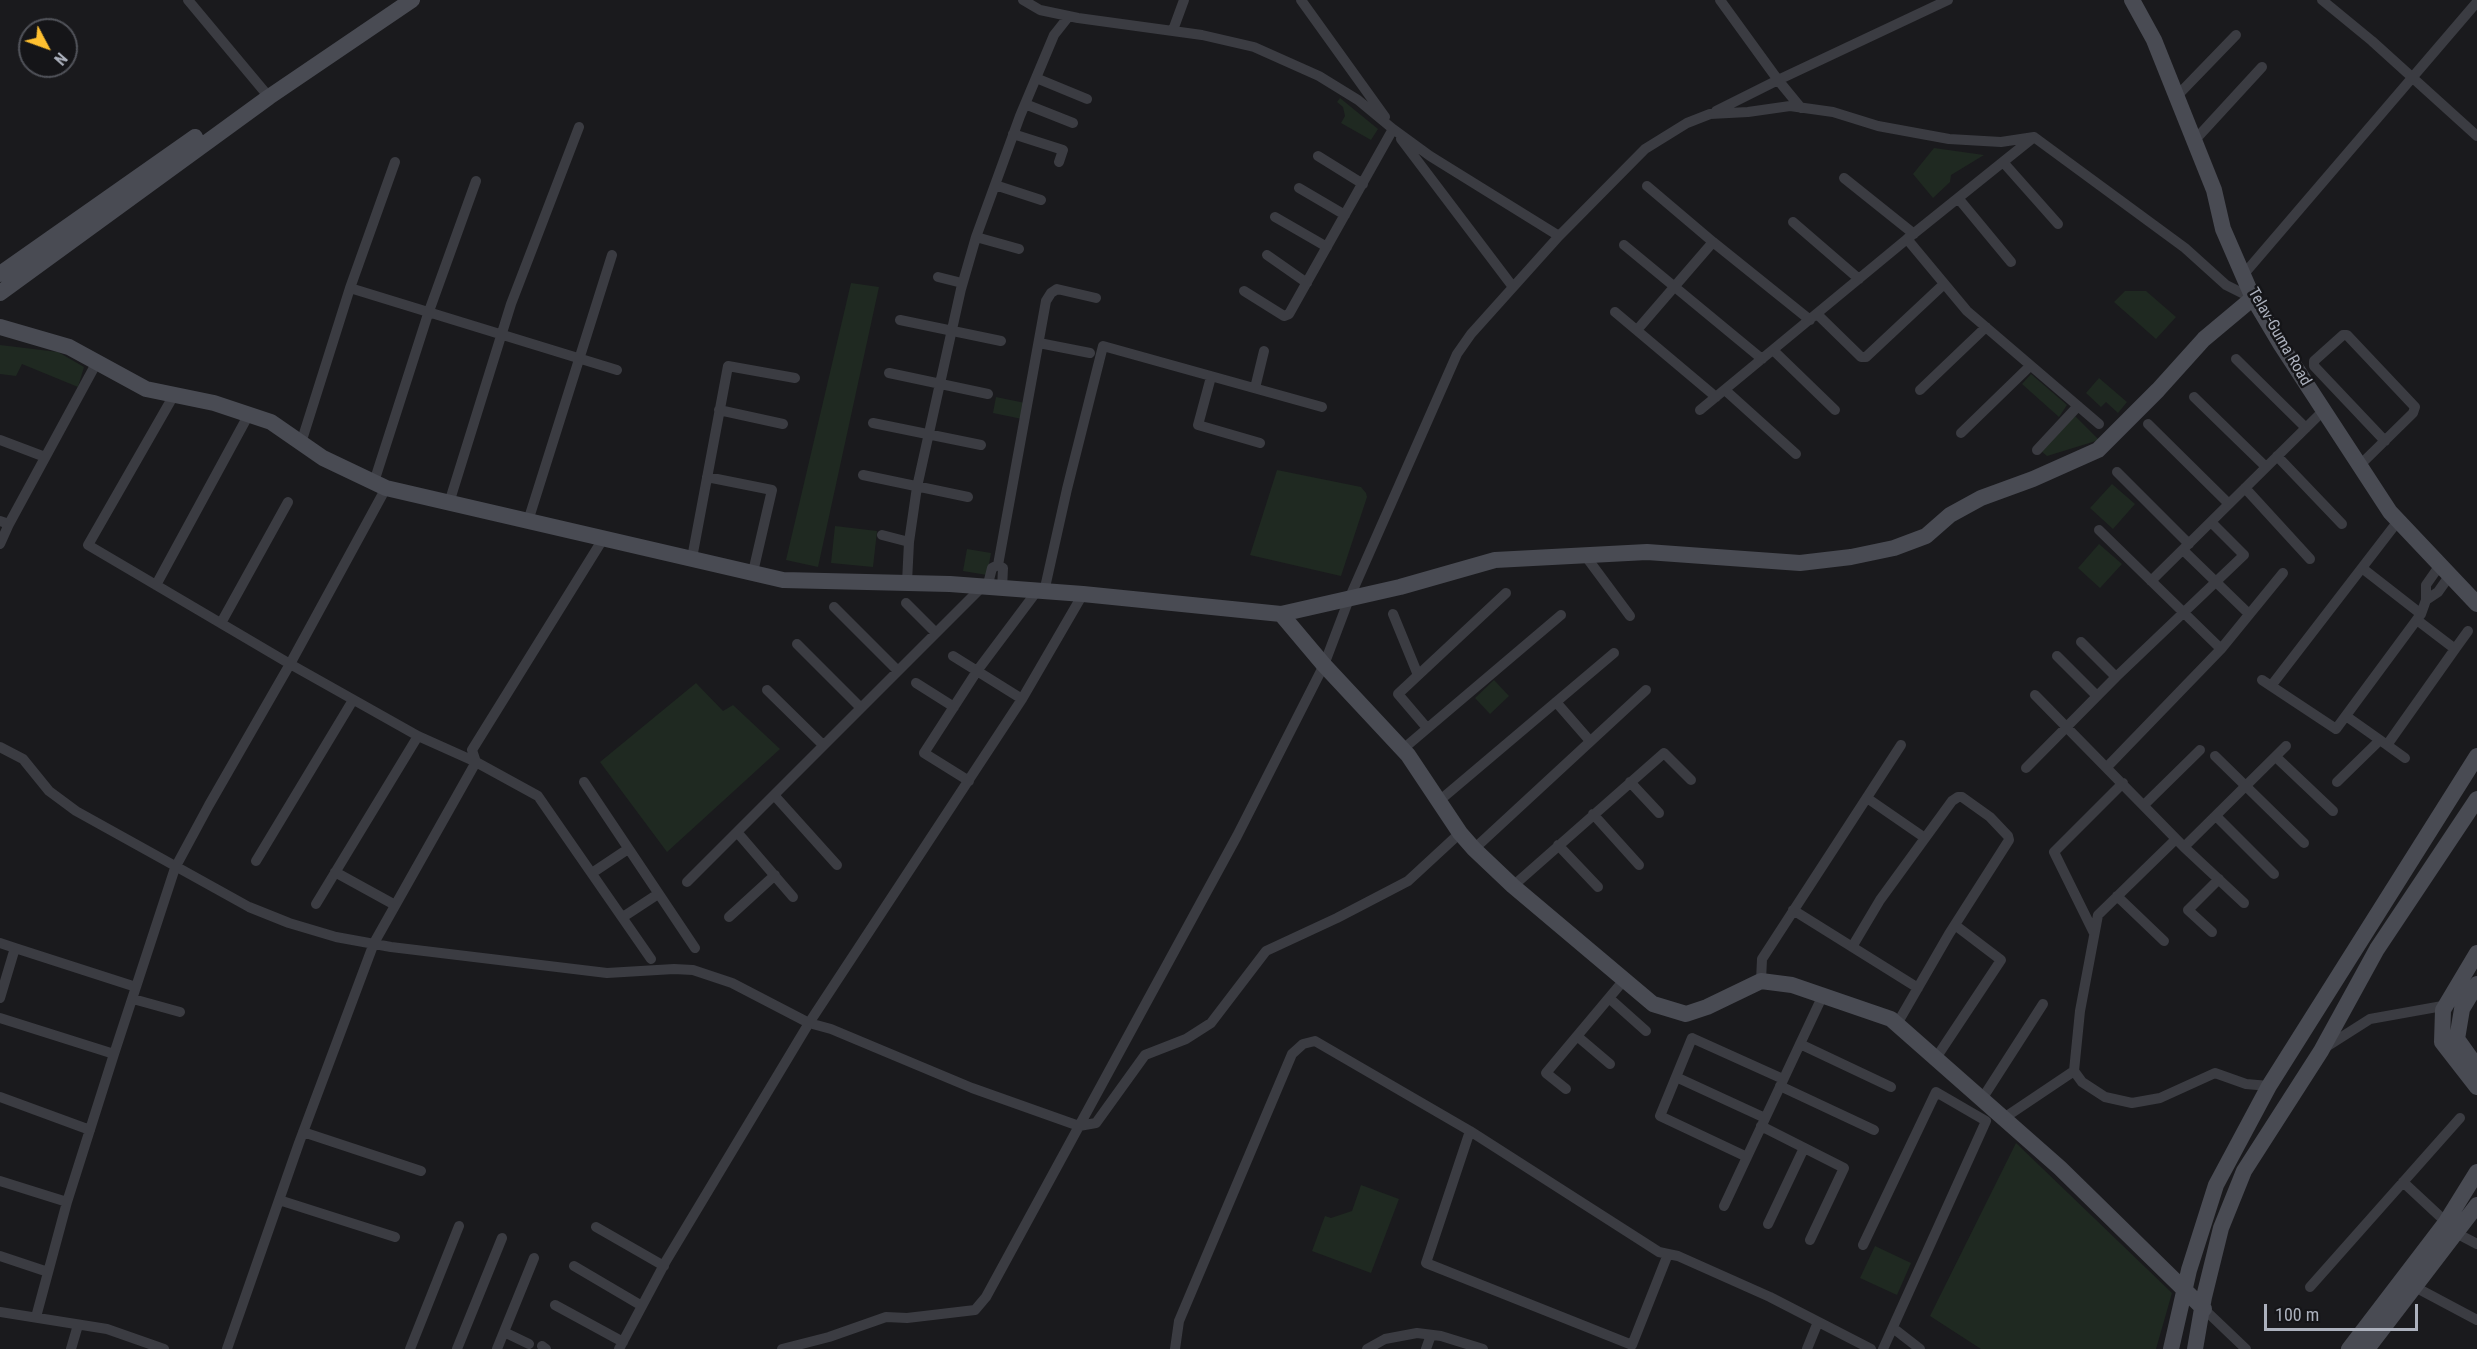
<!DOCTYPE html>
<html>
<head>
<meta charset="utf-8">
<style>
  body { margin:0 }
  #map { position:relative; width:2477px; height:1349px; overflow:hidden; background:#1a1a1d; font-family:"Roboto Condensed",sans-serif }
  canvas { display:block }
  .north { position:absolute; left:18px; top:18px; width:60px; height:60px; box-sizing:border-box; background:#151518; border:2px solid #51535a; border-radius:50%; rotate:131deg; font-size:16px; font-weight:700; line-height:24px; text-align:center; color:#acb1bd }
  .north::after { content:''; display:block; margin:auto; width:21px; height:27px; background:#ffc030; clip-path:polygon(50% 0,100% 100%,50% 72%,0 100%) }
  .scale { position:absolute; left:2264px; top:1304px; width:154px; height:27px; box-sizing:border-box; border:3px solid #acb1bd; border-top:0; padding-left:8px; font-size:18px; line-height:21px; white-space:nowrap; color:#acb1bd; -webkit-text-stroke:4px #151518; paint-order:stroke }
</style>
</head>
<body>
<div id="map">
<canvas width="2477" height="1349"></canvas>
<div class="north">N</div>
<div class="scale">100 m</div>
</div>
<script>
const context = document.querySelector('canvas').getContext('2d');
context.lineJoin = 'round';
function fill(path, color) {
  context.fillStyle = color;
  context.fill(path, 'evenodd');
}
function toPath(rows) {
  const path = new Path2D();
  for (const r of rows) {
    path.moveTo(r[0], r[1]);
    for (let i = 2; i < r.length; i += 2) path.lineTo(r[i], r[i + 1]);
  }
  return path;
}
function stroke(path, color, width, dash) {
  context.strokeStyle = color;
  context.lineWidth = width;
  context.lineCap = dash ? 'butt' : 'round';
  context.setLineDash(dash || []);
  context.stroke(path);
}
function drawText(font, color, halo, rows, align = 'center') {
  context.font = font + ' "Roboto Condensed",sans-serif';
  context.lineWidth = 5;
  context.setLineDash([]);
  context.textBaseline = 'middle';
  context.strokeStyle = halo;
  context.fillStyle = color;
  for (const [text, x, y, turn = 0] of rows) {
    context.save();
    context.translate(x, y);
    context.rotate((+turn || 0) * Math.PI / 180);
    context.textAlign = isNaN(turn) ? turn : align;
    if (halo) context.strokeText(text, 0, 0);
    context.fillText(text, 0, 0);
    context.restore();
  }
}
fill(toPath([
  [1340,98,1378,129,1371,140,1341,123,1345,116,1343,107,1337,102],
  [1934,148,1984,155,1951,175,1950,182,1933,198,1913,174],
  [851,283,879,287,818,567,786,560],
  [2125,291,2146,291,2176,317,2156,339,2114,302],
  [0,345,58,352,84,367,78,387,22,364,16,376,0,374],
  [2031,374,2067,405,2059,417,2022,384],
  [2099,378,2127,402,2118,413,2106,402,2101,407,2086,393],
  [996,397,1025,403,1022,419,993,413],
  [2075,416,2099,440,2047,456,2041,451],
  [1277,470,1361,487,1366,493,1367,497,1341,576,1250,555],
  [2112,484,2135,504,2113,529,2090,508],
  [835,526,877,531,873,567,831,563],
  [2099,544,2122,564,2100,588,2078,568],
  [967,549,991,553,987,575,963,571],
  [1494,680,1509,696,1490,714,1475,698],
  [696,683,723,711,733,705,780,749,667,852,600,762],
  [2016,1143,2172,1293,2156,1349,1981,1349,1930,1316],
  [1361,1185,1399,1199,1371,1273,1312,1251,1325,1216,1331,1218,1352,1211],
  [1875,1246,1911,1263,1897,1295,1860,1278]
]), '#1f2921');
stroke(toPath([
  [188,0,269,97],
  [1023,0,1040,10,1078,18,1202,35,1254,47,1319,76,1358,100,1393,129,1430,156,1559,236,1645,149,1687,123,1710,114,1748,112,1790,106,1833,112,1878,126,1949,139,2001,142,2034,137,2185,248,2226,285,2252,298],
  [1301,0,1385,117],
  [2322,0,2372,41,2477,136],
  [1173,30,1184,0],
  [1036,78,1087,99],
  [2176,97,2236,35],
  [1025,104,1073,123],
  [1801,108,1778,80,1948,0],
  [1716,111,1778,80,1720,0],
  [1013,134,1063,150,1059,162],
  [2034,137,1907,239,1967,311,2099,424],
  [1401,139,1513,287],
  [2194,141,2262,67],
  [1318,156,1363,184],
  [395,162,350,288,617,370],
  [2003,162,2058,224],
  [1844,178,1914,234],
  [995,185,1041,200],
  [1647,186,1713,242,1810,320],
  [1299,188,1345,215],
  [1958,198,2011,262],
  [1275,217,1327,247],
  [1793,222,1859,279],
  [976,237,1019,249],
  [1624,245,1762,359],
  [1267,255,1307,283],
  [2244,274,2477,2],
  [938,277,962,283],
  [1244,291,1284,316,1289,314,1393,129],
  [1615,312,1716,397],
  [1817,314,1861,357,1866,357,1944,284],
  [900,320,1001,341],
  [1637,330,1713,242],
  [1039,343,1090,353],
  [1773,350,1835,410],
  [2236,359,2306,428],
  [889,373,988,394],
  [1211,377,1198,425,1260,443],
  [1255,388,1264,351],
  [1725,390,1796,454],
  [1920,390,1986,327],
  [174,395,88,545,290,664,386,488],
  [2194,397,2266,467],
  [719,410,783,424],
  [1700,410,1907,239],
  [873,423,981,445],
  [2148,424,2229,504],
  [1961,433,2030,366],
  [0,440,45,457],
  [301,443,350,288],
  [2037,450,2078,406],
  [2277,456,2342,524],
  [2359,466,2413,413,2415,407,2347,335,2343,335,2314,361,2314,366,2385,441],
  [2117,472,2189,544],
  [863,475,968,497],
  [707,477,772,490,753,572],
  [374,482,428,314,476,181],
  [2245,488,2310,559],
  [449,503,511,304,579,127],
  [0,521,9,524,97,362],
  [528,521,612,255],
  [2099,530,2221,649,2283,573],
  [882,535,909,542],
  [603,539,472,750,476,762,538,796,651,959],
  [0,544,9,524],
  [2183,550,2249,614],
  [1584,554,1630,616],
  [692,558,728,366,795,378],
  [998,565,1046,301,1051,293,1057,289,1096,298],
  [2362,568,2421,614],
  [2151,581,2323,411],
  [907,582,909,542,917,487,961,289,976,237,1020,116,1054,35,1069,16],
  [156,585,249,414],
  [987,588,992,568,998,565,1003,568,1002,589],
  [1044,592,1067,489,1103,346,1322,407],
  [2426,600,2438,592,2450,575],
  [906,603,936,633],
  [834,607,898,671],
  [1393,614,1418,675],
  [221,623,288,502],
  [2081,642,2116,677],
  [797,644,861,708],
  [2455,649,2468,631],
  [953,656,1022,699],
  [2057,656,2097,696],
  [2262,680,2336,729,2421,614,2426,600,2426,585,2440,565],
  [916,683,954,707],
  [2271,686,2398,521],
  [767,690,823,745],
  [2035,695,2184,847,2244,903],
  [1556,702,1590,741],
  [2346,716,2387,745,2455,649,2417,620],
  [1427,728,1398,694,1506,593],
  [2387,745,2405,758],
  [0,747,23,759,49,791,76,811,249,907,289,923,336,937,391,947,607,973,674,969,693,970,732,983,809,1023,831,1029,972,1088,1079,1126,1096,1123,1145,1055,1186,1039,1211,1023,1266,951,1337,918,1408,881,1460,833],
  [1403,749,1561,615],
  [2215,756,2304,843],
  [2276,757,2333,811],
  [2107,767,2221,649],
  [2026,768,2116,677,2244,555,2211,522],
  [969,781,924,753,977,671,1037,591],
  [584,782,695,948],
  [1630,782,1659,813],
  [2337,782,2380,740],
  [774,795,837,865],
  [1867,798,1925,838],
  [1439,801,1614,653],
  [2144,805,2200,750],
  [1593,814,1639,865],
  [2216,816,2274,874],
  [737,832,793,897],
  [1558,845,1598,887],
  [2184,847,2286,746],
  [1474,849,1646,690],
  [256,861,353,700],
  [335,872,395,905],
  [592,873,628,849],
  [687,882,982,587],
  [1513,886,1664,753,1691,780],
  [2117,896,2164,941],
  [316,904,418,736],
  [1793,910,1918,988],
  [623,917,658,894],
  [729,917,775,875],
  [2212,932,2188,910,2219,879],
  [2094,933,2054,852,2123,783],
  [0,943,15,948],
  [1852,947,1880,900,1952,801,1958,797,1962,797,1990,817,2008,836,2009,840,1949,934,1897,1024],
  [1761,981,1762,959,1901,745],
  [0,998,15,948,136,987],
  [1609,998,1646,1031],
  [133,999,180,1012],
  [0,1018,114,1054,67,1202],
  [1577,1036,1610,1064],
  [1800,1044,1891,1087],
  [2326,1047,2370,1019,2448,1005],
  [114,1054,175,868,209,805,290,664,418,736,476,762,374,943,299,1143,227,1349],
  [1936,1058,2001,960,1955,925],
  [2074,1071,2080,1011,2098,915,2176,839],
  [1676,1077,1765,1118],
  [1780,1086,1874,1130],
  [1566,1089,1546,1073,1624,980],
  [0,1097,90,1130],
  [1982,1099,2043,1004],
  [2004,1118,2074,1071,2082,1082,2105,1097,2132,1103,2160,1098,2215,1073,2246,1084,2269,1086],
  [1761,1126,1844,1168,1810,1240],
  [303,1132,421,1171],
  [1747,1157,1660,1116,1692,1038,1783,1079],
  [0,1181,67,1202,36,1317],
  [2403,1182,2446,1222],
  [279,1200,395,1237],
  [1724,1206,1823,995],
  [1768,1224,1804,1148],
  [596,1227,664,1266],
  [2456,1233,2477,1244],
  [1863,1245,1936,1092,1986,1121,1883,1349],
  [1668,1254,1632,1345,1426,1263,1470,1131,1659,1252,1668,1254,1678,1256,1770,1297,1871,1349],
  [0,1256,48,1272],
  [574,1266,642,1306],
  [2310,1287,2460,1118],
  [2415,1287,2477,1320],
  [555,1305,623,1342],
  [2204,1309,2246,1349],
  [0,1312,107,1329,164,1349],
  [1893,1328,1920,1349],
  [504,1332,529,1344],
  [542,1346,546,1349],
  [71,1349,78,1325],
  [410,1349,459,1226],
  [457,1349,502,1238],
  [497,1349,534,1258],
  [619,1349,666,1261,809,1023,1022,699,1083,594],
  [782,1349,829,1337,886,1317,907,1318,975,1310,986,1297,1237,836,1324,665,1349,599,1457,354,1471,334,1559,236],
  [1175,1349,1179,1321,1292,1054,1303,1044,1315,1041,1470,1131],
  [1367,1349,1385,1339,1417,1333,1441,1336,1483,1349],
  [1426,1349,1431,1335],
  [1807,1349,1818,1322]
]), '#3b3c42', 10);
stroke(toPath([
  [2132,0,2154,40,2214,190,2223,229,2253,298,2281,345,2390,512,2477,604],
  [0,274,195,137],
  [0,293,269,97,412,0],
  [0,327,69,347,146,389,214,403,271,422,323,458,386,488,783,580,950,584,1083,594,1281,614,1324,665,1408,755,1460,833,1474,849,1513,886,1653,1004,1686,1014,1707,1007,1761,981,1792,985,1891,1019,2060,1168,2204,1309],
  [1281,614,1400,587,1495,560,1647,552,1800,563,1851,557,1894,548,1926,536,1950,515,1981,498,2033,479,2098,450,2158,390,2204,339,2253,298],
  [2477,953,2443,1010,2442,1042,2477,1087],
  [2477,984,2462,1009,2457,1039,2477,1067],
  [2171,1349,2189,1270,2216,1185,2269,1086,2477,756],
  [2195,1349,2204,1297,2221,1228,2244,1171,2321,1051,2377,949,2477,799],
  [2349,1349,2446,1222,2477,1172],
  [2367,1349,2477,1205]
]), '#494b53', 16);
drawText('16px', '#acb1bd', '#151518', [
  ["Telav-Guma Road",2279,337,60]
]);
</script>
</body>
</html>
